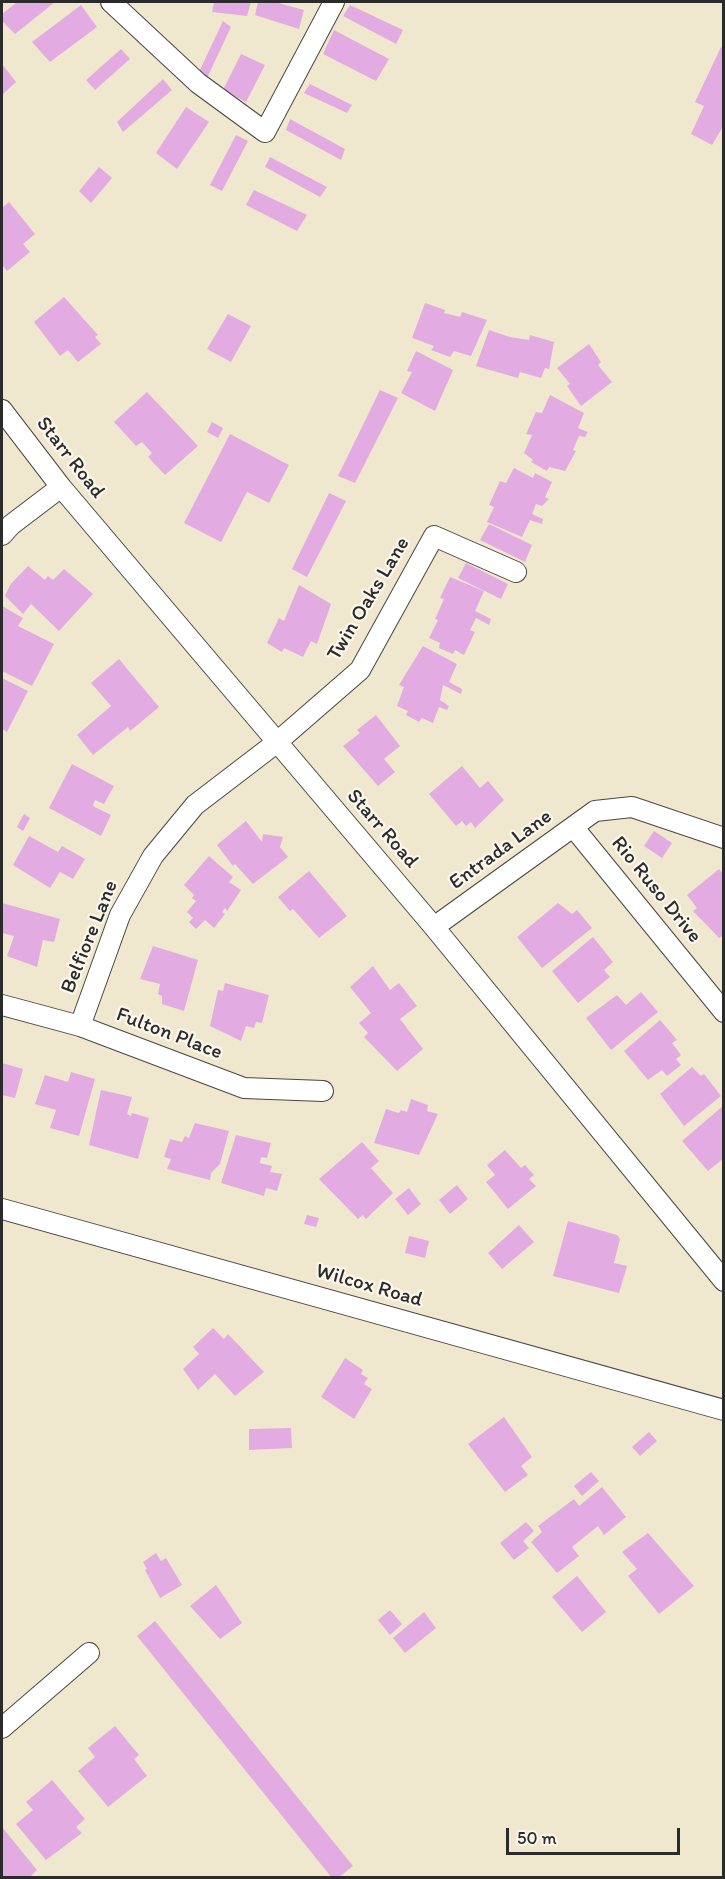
<!DOCTYPE html>
<html>
<head>
<meta charset="utf-8">
<style>
  body { margin:0 }
  #map { position:relative; width:725px; height:1879px; overflow:hidden; background:#f0e8ce; font-family:Itim,sans-serif }
  canvas { display:block }
  .frame { position:absolute; inset:0; border:3px solid #2b2b2b; pointer-events:none }
  .scale { position:absolute; left:506px; top:1828px; width:174px; height:27px; box-sizing:border-box; border:3px solid #2b2b2b; border-top:0; padding-left:8px; font-size:18px; line-height:21px; white-space:nowrap; color:#2b2b2b; -webkit-text-stroke:4px #fbf7ec; paint-order:stroke }
</style>
</head>
<body>
<div id="map">
<canvas width="725" height="1879"></canvas>
<div class="frame"></div>
<div class="scale">50 m</div>
</div>
<script>
const context = document.querySelector('canvas').getContext('2d');
context.lineJoin = 'round';
function fill(path, color) {
  context.fillStyle = color;
  context.fill(path, 'evenodd');
}
function toPath(rows) {
  const path = new Path2D();
  for (const r of rows) {
    path.moveTo(r[0], r[1]);
    for (let i = 2; i < r.length; i += 2) path.lineTo(r[i], r[i + 1]);
  }
  return path;
}
function stroke(path, color, width, dash) {
  context.strokeStyle = color;
  context.lineWidth = width;
  context.lineCap = dash ? 'butt' : 'round';
  context.setLineDash(dash || []);
  context.stroke(path);
}
function drawText(font, color, halo, rows, align = 'center') {
  context.font = font + ' Itim,sans-serif';
  context.lineWidth = 4.5;
  context.setLineDash([]);
  context.textBaseline = 'middle';
  context.strokeStyle = halo;
  context.fillStyle = color;
  for (const [text, x, y, turn = 0] of rows) {
    context.save();
    context.translate(x, y);
    context.rotate((+turn || 0) * Math.PI / 180);
    context.textAlign = isNaN(turn) ? turn : align;
    if (halo) context.strokeText(text, 0, 0);
    context.fillText(text, 0, 0);
    context.restore();
  }
}
fill(toPath([
  [17,2,55,2,15,34,2,21,2,14],
  [214,2,251,2,247,16,212,12],
  [258,2,275,2,304,10,299,29,255,15],
  [81,5,97,27,50,62,32,42],
  [350,5,403,30,396,44,343,16],
  [223,21,231,27,207,78,198,74],
  [334,30,389,59,376,81,323,54],
  [721,47,724,48,724,125,712,145,691,134,704,106,695,102],
  [121,49,130,59,95,90,86,80],
  [241,54,265,65,246,102,223,90],
  [2,64,16,82,2,95],
  [163,79,172,90,123,132,117,122],
  [310,84,352,105,347,113,304,93],
  [186,107,209,122,177,169,156,153],
  [290,119,345,149,341,160,286,130],
  [236,135,248,141,222,191,210,185],
  [270,157,327,187,320,197,265,167],
  [99,167,112,178,91,203,79,191],
  [254,190,307,215,297,231,246,205],
  [9,202,35,234,23,244,30,252,7,271,2,265,2,208],
  [64,297,98,335,95,337,101,344,78,362,68,350,60,356,34,322],
  [425,303,445,310,444,313,460,317,462,312,487,320,471,356,454,351,450,357,431,350,434,346,412,338],
  [228,314,251,326,231,362,207,349],
  [489,330,510,337,529,340,530,335,554,342,549,369,545,368,541,378,520,372,518,378,476,366],
  [589,344,601,362,598,365,612,382,581,406,567,386,570,384,557,368],
  [416,351,453,370,435,411,401,393,412,372,407,371],
  [380,390,398,398,355,483,338,476],
  [147,392,198,446,165,475,148,457,152,453,142,442,136,446,114,422],
  [550,395,584,413,578,428,588,432,585,437,579,436,573,450,576,451,565,471,549,467,547,471,531,462,533,460,524,453,532,435,526,434,536,412,542,413],
  [212,422,223,428,218,438,207,432],
  [230,434,289,465,269,503,247,492,221,542,184,523],
  [514,468,533,478,535,473,552,482,545,497,549,499,542,506,536,504,532,514,543,519,542,524,530,520,522,537,487,522,494,507,489,505,500,481,506,483],
  [329,493,346,501,307,577,292,569],
  [489,524,532,545,525,562,480,540],
  [466,563,508,584,501,599,458,578],
  [28,566,45,580,48,576,53,580,64,569,93,594,59,631,31,604,23,614,5,596,10,585],
  [450,577,484,591,475,611,491,619,489,625,476,618,470,630,475,632,464,655,455,650,453,654,439,648,440,643,429,638,438,620,435,619,444,599,440,598],
  [299,585,331,604,317,644,311,641,303,657,284,648,282,652,267,643,279,618,284,621],
  [2,606,23,618,18,626,54,644,32,686,2,671],
  [423,646,457,664,449,682,462,689,461,694,443,685,440,700,449,706,447,710,439,707,433,723,422,718,419,722,406,715,408,711,397,706,404,687,399,685],
  [119,659,159,707,130,731,128,727,93,755,77,735,111,706,91,683],
  [2,678,28,691,7,732,2,729],
  [376,715,400,746,384,759,395,772,378,786,343,746,360,733,357,730],
  [72,764,114,786,104,804,95,800,93,806,111,815,101,836,49,808],
  [462,766,480,788,488,781,504,800,475,828,471,822,466,826,462,821,456,826,429,794],
  [24,814,30,818,23,831,17,827],
  [246,821,262,842,263,834,283,837,280,847,288,857,253,884,235,864,233,866,217,845],
  [654,831,672,843,662,858,644,846],
  [29,836,58,852,62,846,85,859,73,879,60,872,50,888,13,865],
  [209,856,233,877,229,882,241,890,227,911,225,908,222,912,225,914,214,928,205,920,196,929,189,922,193,918,187,912,196,901,192,898,194,895,184,885],
  [719,869,724,875,724,935,719,938,693,911,697,908,687,895],
  [309,871,347,916,319,938,293,909,290,911,278,897],
  [2,903,60,919,54,942,43,940,37,967,7,956,14,936,2,933],
  [558,903,572,914,577,910,592,928,542,968,517,937],
  [593,937,613,962,604,970,610,977,578,1003,552,971],
  [153,946,198,960,184,1011,162,1004,162,996,158,994,160,984,140,979],
  [373,966,390,990,399,983,417,1006,400,1019,423,1049,397,1071,364,1037,368,1033,359,1023,371,1013,350,987],
  [225,983,269,995,262,1023,256,1022,254,1028,246,1026,241,1041,210,1026,218,990,223,991],
  [641,992,658,1012,611,1050,586,1018,617,995,626,1005],
  [660,1020,677,1040,672,1043,681,1055,676,1059,681,1065,667,1076,662,1070,648,1080,624,1051],
  [2,1063,23,1069,15,1098,2,1095],
  [692,1067,701,1076,704,1074,721,1096,684,1126,660,1094],
  [71,1072,95,1079,79,1136,50,1128,56,1110,35,1104,45,1075,68,1082],
  [101,1090,132,1097,127,1114,131,1116,132,1113,149,1118,138,1159,89,1145],
  [411,1099,428,1105,427,1111,438,1114,419,1155,374,1143,386,1109,399,1113,401,1110,407,1112],
  [724,1105,724,1158,708,1171,682,1141],
  [195,1123,229,1131,220,1164,211,1173,210,1180,167,1169,171,1159,164,1157,170,1139,182,1142,185,1136,189,1138],
  [236,1135,271,1143,267,1158,261,1157,260,1163,272,1166,270,1172,282,1174,277,1191,266,1188,264,1196,221,1183],
  [362,1142,379,1161,371,1168,393,1193,366,1219,363,1215,358,1219,319,1179],
  [505,1150,521,1168,525,1165,534,1175,529,1179,536,1186,508,1209,486,1182,495,1175,487,1165],
  [457,1185,468,1199,450,1214,439,1200],
  [409,1188,421,1204,408,1215,395,1199],
  [307,1215,319,1218,316,1227,304,1224],
  [568,1221,617,1235,620,1239,614,1263,627,1266,619,1293,553,1276],
  [519,1225,534,1242,502,1269,488,1253],
  [409,1236,429,1241,425,1258,405,1253],
  [213,1328,224,1339,228,1334,264,1372,235,1396,215,1374,198,1390,183,1369,199,1354,193,1347],
  [345,1358,363,1370,361,1374,368,1378,364,1384,372,1389,354,1419,321,1397],
  [504,1417,532,1457,521,1466,528,1475,505,1492,468,1444],
  [291,1428,292,1448,249,1450,249,1429],
  [649,1432,657,1441,640,1456,632,1447],
  [591,1472,599,1481,582,1496,574,1486],
  [602,1487,626,1517,604,1535,598,1526,572,1547,579,1556,557,1573,531,1542,542,1532,538,1526,574,1499,579,1506],
  [526,1522,534,1531,523,1541,529,1548,514,1560,500,1543],
  [648,1533,694,1586,659,1614,628,1576,637,1569,622,1552],
  [156,1553,161,1561,166,1558,182,1585,160,1598,145,1570,147,1569,143,1562],
  [577,1576,606,1612,582,1632,552,1597],
  [216,1585,242,1623,220,1639,190,1606],
  [390,1610,402,1624,390,1635,378,1620],
  [424,1612,436,1628,405,1653,393,1638],
  [155,1621,353,1866,338,1878,332,1878,137,1636],
  [115,1726,139,1755,134,1759,147,1776,108,1807,78,1771,95,1757,88,1748],
  [52,1780,85,1819,76,1827,82,1833,46,1860,16,1824,33,1810,26,1802],
  [2,1827,37,1870,29,1878,2,1878]
]), '#e2ace3');
const minor = toPath([
  [111,2,198,83,265,132,334,2],
  [2,410,61,487,434,927,724,1281],
  [2,535,11,525,61,487],
  [574,828,724,1012],
  [434,927,595,811,632,807,724,838],
  [2,1005,80,1026,244,1088,323,1091],
  [80,1026,120,915,153,856,195,805,276,743,360,670,434,536,516,572],
  [2,1209,724,1410],
  [2,1728,89,1653]
]);
stroke(minor, '#494743', 22);
stroke(minor, '#fff', 20);
drawText('21px', '#2b2b2b', '#fbf7ec', [
  ["Starr Road",70,458,52],
  ["Twin Oaks Lane",369,599,-59],
  ["Starr Road",382,829,49],
  ["Entrada Lane",501,850,-36],
  ["Rio Ruso Drive",656,890,51],
  ["Belfiore Lane",90,937,-68],
  ["Fulton Place",169,1034,21],
  ["Wilcox Road",369,1286,16]
]);
</script>
</body>
</html>
